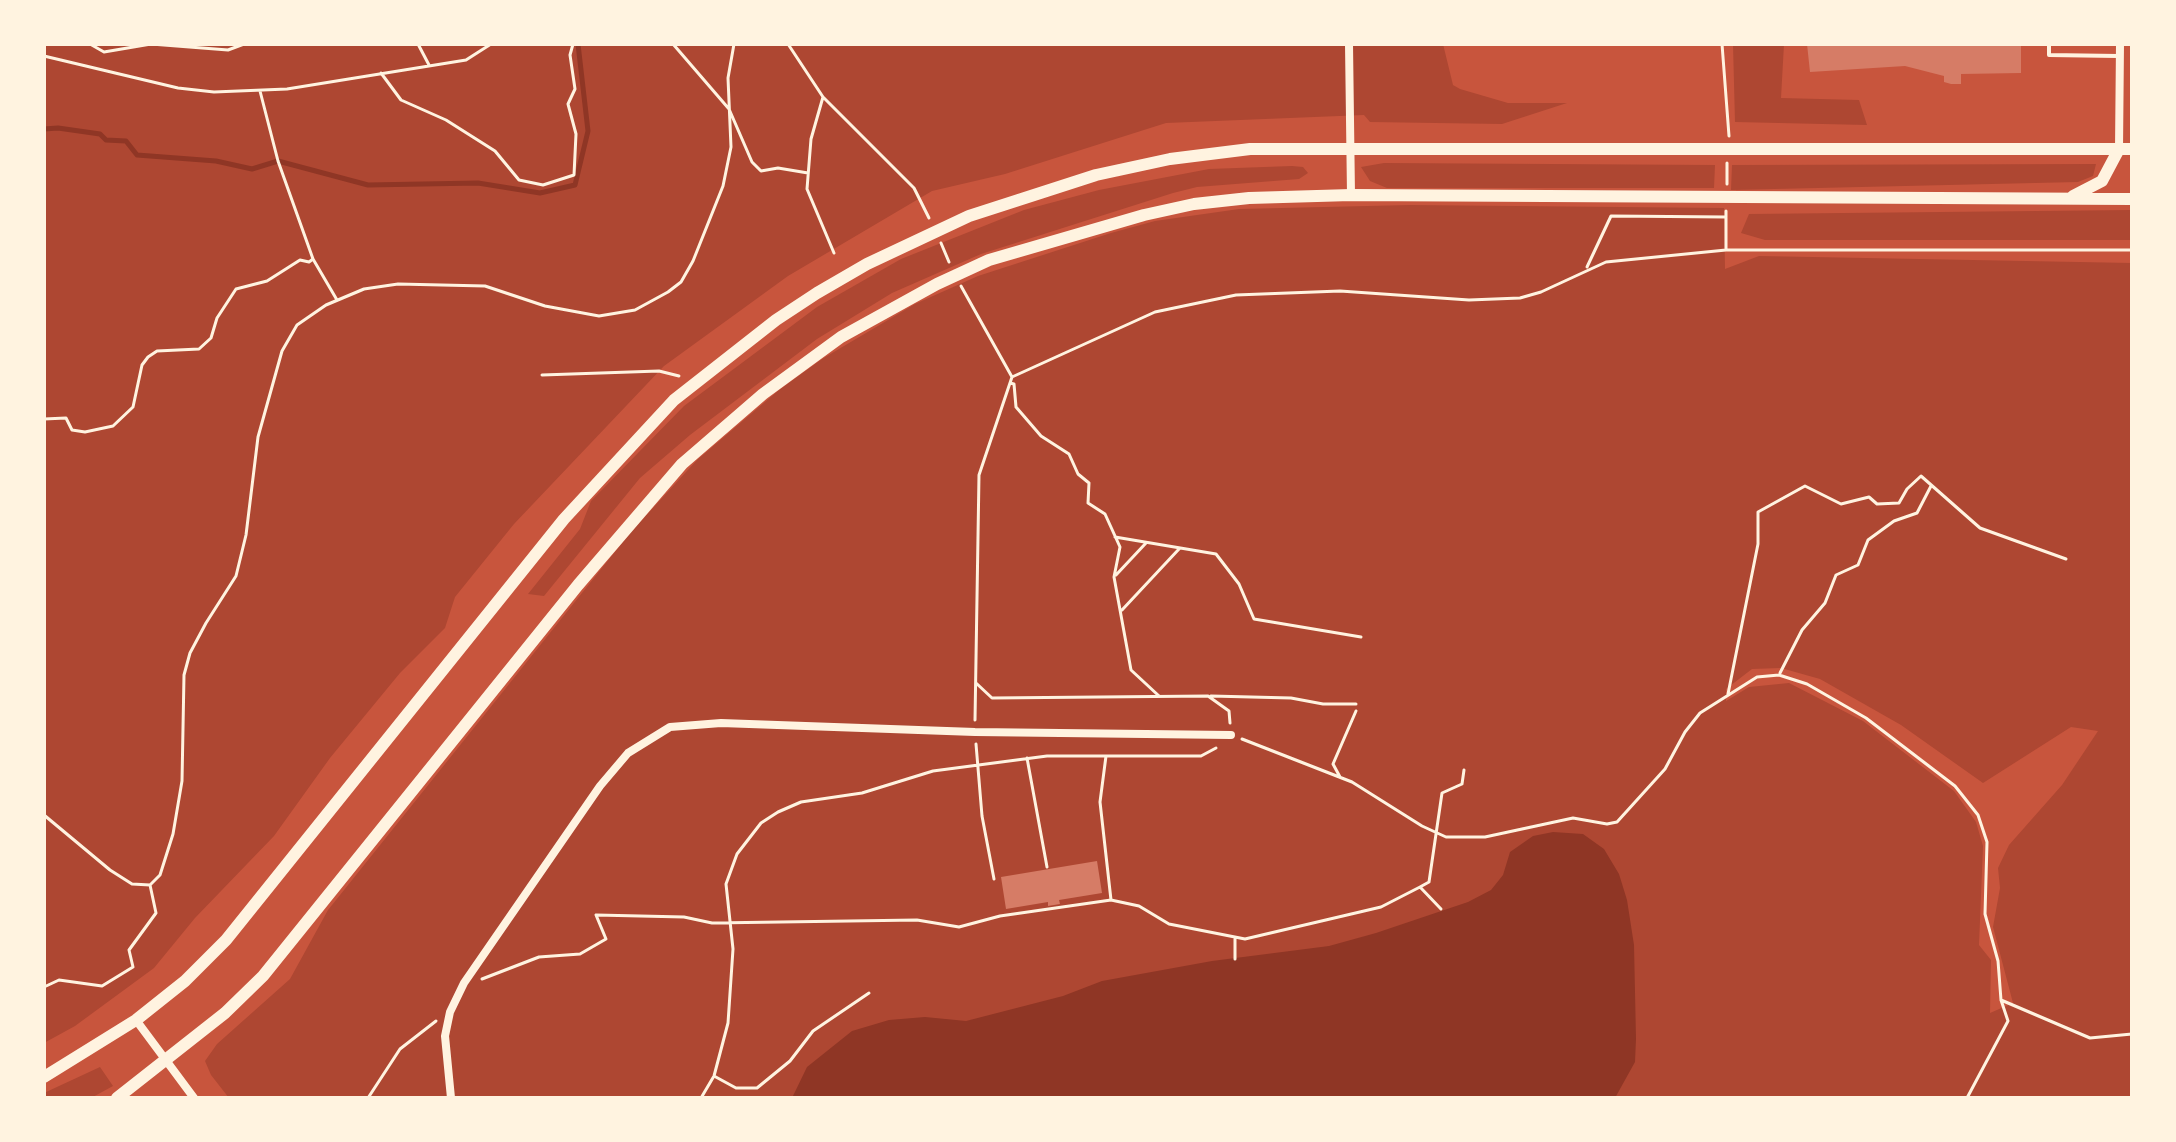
<!DOCTYPE html>
<html>
<head>
<meta charset="utf-8">
<style>
  body { margin:0 }
  #map { position:relative; width:2176px; height:1142px; overflow:hidden; background:#c8553d; font-family:"Work Sans",sans-serif }
  canvas { display:block }
  .frame { position:absolute; inset:0; border:46px solid #fff3e0; pointer-events:none }
</style>
</head>
<body>
<div id="map">
<canvas width="2176" height="1142"></canvas>
<div class="frame"></div>
</div>
<script>
const context = document.querySelector('canvas').getContext('2d');
context.lineJoin = 'round';
function fill(path, color) {
  context.fillStyle = color;
  context.fill(path, 'evenodd');
}
function toPath(rows) {
  const path = new Path2D();
  for (const r of rows) {
    path.moveTo(r[0], r[1]);
    for (let i = 2; i < r.length; i += 2) path.lineTo(r[i], r[i + 1]);
  }
  return path;
}
function stroke(path, color, width, dash) {
  context.strokeStyle = color;
  context.lineWidth = width;
  context.lineCap = dash ? 'butt' : 'round';
  context.setLineDash(dash || []);
  context.stroke(path);
}
fill(toPath([
  [44,44,1443,44,1453,85,1460,89,1508,103,1567,103,1502,124,1370,122,1364,115,1166,123,1005,174,932,191,788,276,664,366,514,524,455,597,445,628,400,673,330,758,274,836,195,918,154,968,75,1026,44,1043],
  [1733,44,1784,44,1781,98,1859,100,1867,125,1735,122],
  [1384,163,1715,165,1714,188,1387,188,1370,181,1361,167],
  [2096,164,2093,176,2078,182,1731,190,1732,165],
  [1292,166,1303,167,1308,173,1299,179,1197,187,1173,193,981,254,892,293,817,339,690,435,640,478,544,596,528,594,580,529,591,501,684,406,817,307,901,259,1024,210,1099,190,1209,169],
  [1410,205,1724,208,1725,269,1759,256,2132,263,2132,1098,229,1098,211,1075,205,1061,217,1044,290,979,328,910,630,533,697,460,779,390,822,359,915,304,978,276,1111,233,1155,221,1239,209],
  [1781,668,1820,679,1901,725,1983,783,2071,727,2098,731,2062,785,2009,845,1998,868,2000,888,1993,927,2013,1003,1990,1013,1991,960,1979,945,1983,846,1976,822,1954,791,1863,721,1789,683,1749,687,1726,701,1726,689,1752,669],
  [2132,210,2132,240,1765,240,1741,233,1749,214],
  [100,1067,113,1086,91,1098,44,1098,44,1093]
]), '#ae4732');
fill(toPath([
  [1553,832,1583,834,1604,849,1619,874,1627,900,1634,945,1636,1039,1635,1062,1615,1098,792,1098,807,1067,852,1031,889,1020,925,1017,966,1021,1063,996,1102,981,1212,961,1329,946,1376,933,1468,902,1491,890,1503,875,1510,852,1533,836]
]), '#8f3625');
stroke(toPath([
  [44,129,58,128,100,134,106,140,126,141,137,155,216,161,252,169,278,161,368,185,478,183,540,193,575,185,588,131,578,44]
]), '#8f3625', 5);
fill(toPath([
  [1807,44,2021,44,2021,73,1961,74,1961,84,1951,84,1944,82,1944,76,1905,66,1810,72],
  [1097,861,1102,893,1059,900,1060,904,1048,906,1048,902,1006,909,1001,877]
]), '#d67c66');
stroke(toPath([
  [90,44,104,52,151,44,228,50,244,44],
  [418,44,429,65],
  [673,44,729,109,752,162,761,171,778,168,808,173],
  [788,44,823,97,914,188,929,218],
  [1722,44,1729,136],
  [44,56,178,88,214,92,287,89,466,60,491,44],
  [381,73,401,100,446,120,495,151,519,180,543,185,574,175,576,134,568,104,575,89,570,55,573,44],
  [260,91,278,161,313,259],
  [823,97,811,139,807,189,834,253],
  [1727,184,1727,163],
  [1726,211,1726,250],
  [941,243,949,262],
  [1587,267,1611,216,1726,217],
  [961,286,1012,377],
  [542,375,659,371,679,376],
  [1012,377,1155,312,1236,295,1340,291,1469,300,1520,298,1541,292,1606,262,1726,250,2132,250],
  [1010,383,1014,384,1016,407,1041,436,1069,454,1078,474,1089,483,1088,503,1105,514,1120,547,1114,577,1131,670,1159,696],
  [44,419,66,418,72,430,85,432,113,426,133,407,142,365,148,357,157,351,199,349,211,338,217,318,236,289,267,281,300,260,309,262,313,259,337,300],
  [1115,537,1216,554,1239,584,1254,619,1361,637],
  [1116,575,1146,543],
  [1122,610,1179,549],
  [1780,673,1802,630,1825,603,1836,575,1858,565,1868,540,1894,521,1917,513,1931,486],
  [976,683,992,698,1208,696,1229,711,1230,723],
  [1728,694,1758,544,1758,512,1805,486,1841,504,1869,497,1877,504,1899,503,1907,489,1921,476,1980,528,2066,559],
  [1211,696,1291,698,1323,704,1356,704],
  [975,720,979,475,1012,377],
  [1242,739,1352,782,1422,826,1446,837,1485,837,1573,818,1607,824,1617,822,1665,769,1685,732,1700,713,1757,677,1779,675,1807,684,1866,718,1955,786,1978,815,1987,842,1985,914,1998,961,2001,1000,2008,1021,1967,1098],
  [976,744,982,816,994,879],
  [1106,756,1100,802,1111,900,1139,906,1169,924,1245,939,1381,907,1420,887,1441,909],
  [1027,758,1047,867],
  [1340,777,1333,764,1356,711],
  [44,815,110,870,132,884,150,885,160,875,173,834,182,781,184,675,190,653,206,623,236,576,246,535,258,437,282,351,297,325,326,305,364,289,398,284,485,286,545,306,599,316,635,310,668,292,681,282,693,261,723,186,731,147,728,78,734,44],
  [1420,887,1429,882,1442,793,1462,784,1464,770],
  [1235,959,1235,938],
  [482,979,539,957,580,954,606,939,596,915,684,917,712,923,917,920,959,927,1000,916,1111,900],
  [44,987,59,980,102,986,133,967,129,950,156,913,150,885],
  [2001,1000,2090,1038,2132,1034],
  [714,1076,736,1088,757,1088,790,1061,813,1031,869,993],
  [368,1098,400,1049,436,1021],
  [701,1098,714,1076,728,1023,733,949,726,884,737,854,761,823,778,812,801,802,862,793,933,771,1047,756,1201,756,1216,748]
]), '#fff3e0', 3);
stroke(toPath([
  [2049,44,2049,55,2118,56]
]), '#fff3e0', 4);
stroke(toPath([
  [1349,44,1351,195],
  [2119,149,2120,44],
  [136,1020,194,1098],
  [451,1098,445,1036,450,1012,464,983,600,786,628,753,670,727,721,723,975,732,1231,735]
]), '#fff3e0', 8);
stroke(toPath([
  [2073,196,2102,181,2119,149],
  [44,1077,136,1020,185,981,226,940,564,519,674,400,776,320,817,293,867,264,969,216,1096,175,1170,159,1250,149,2132,149],
  [117,1098,225,1013,263,976,578,585,682,464,763,394,841,337,937,284,989,260,1144,215,1194,204,1249,198,1351,195,2132,199]
]), '#fff3e0', 12);
</script>
</body>
</html>
